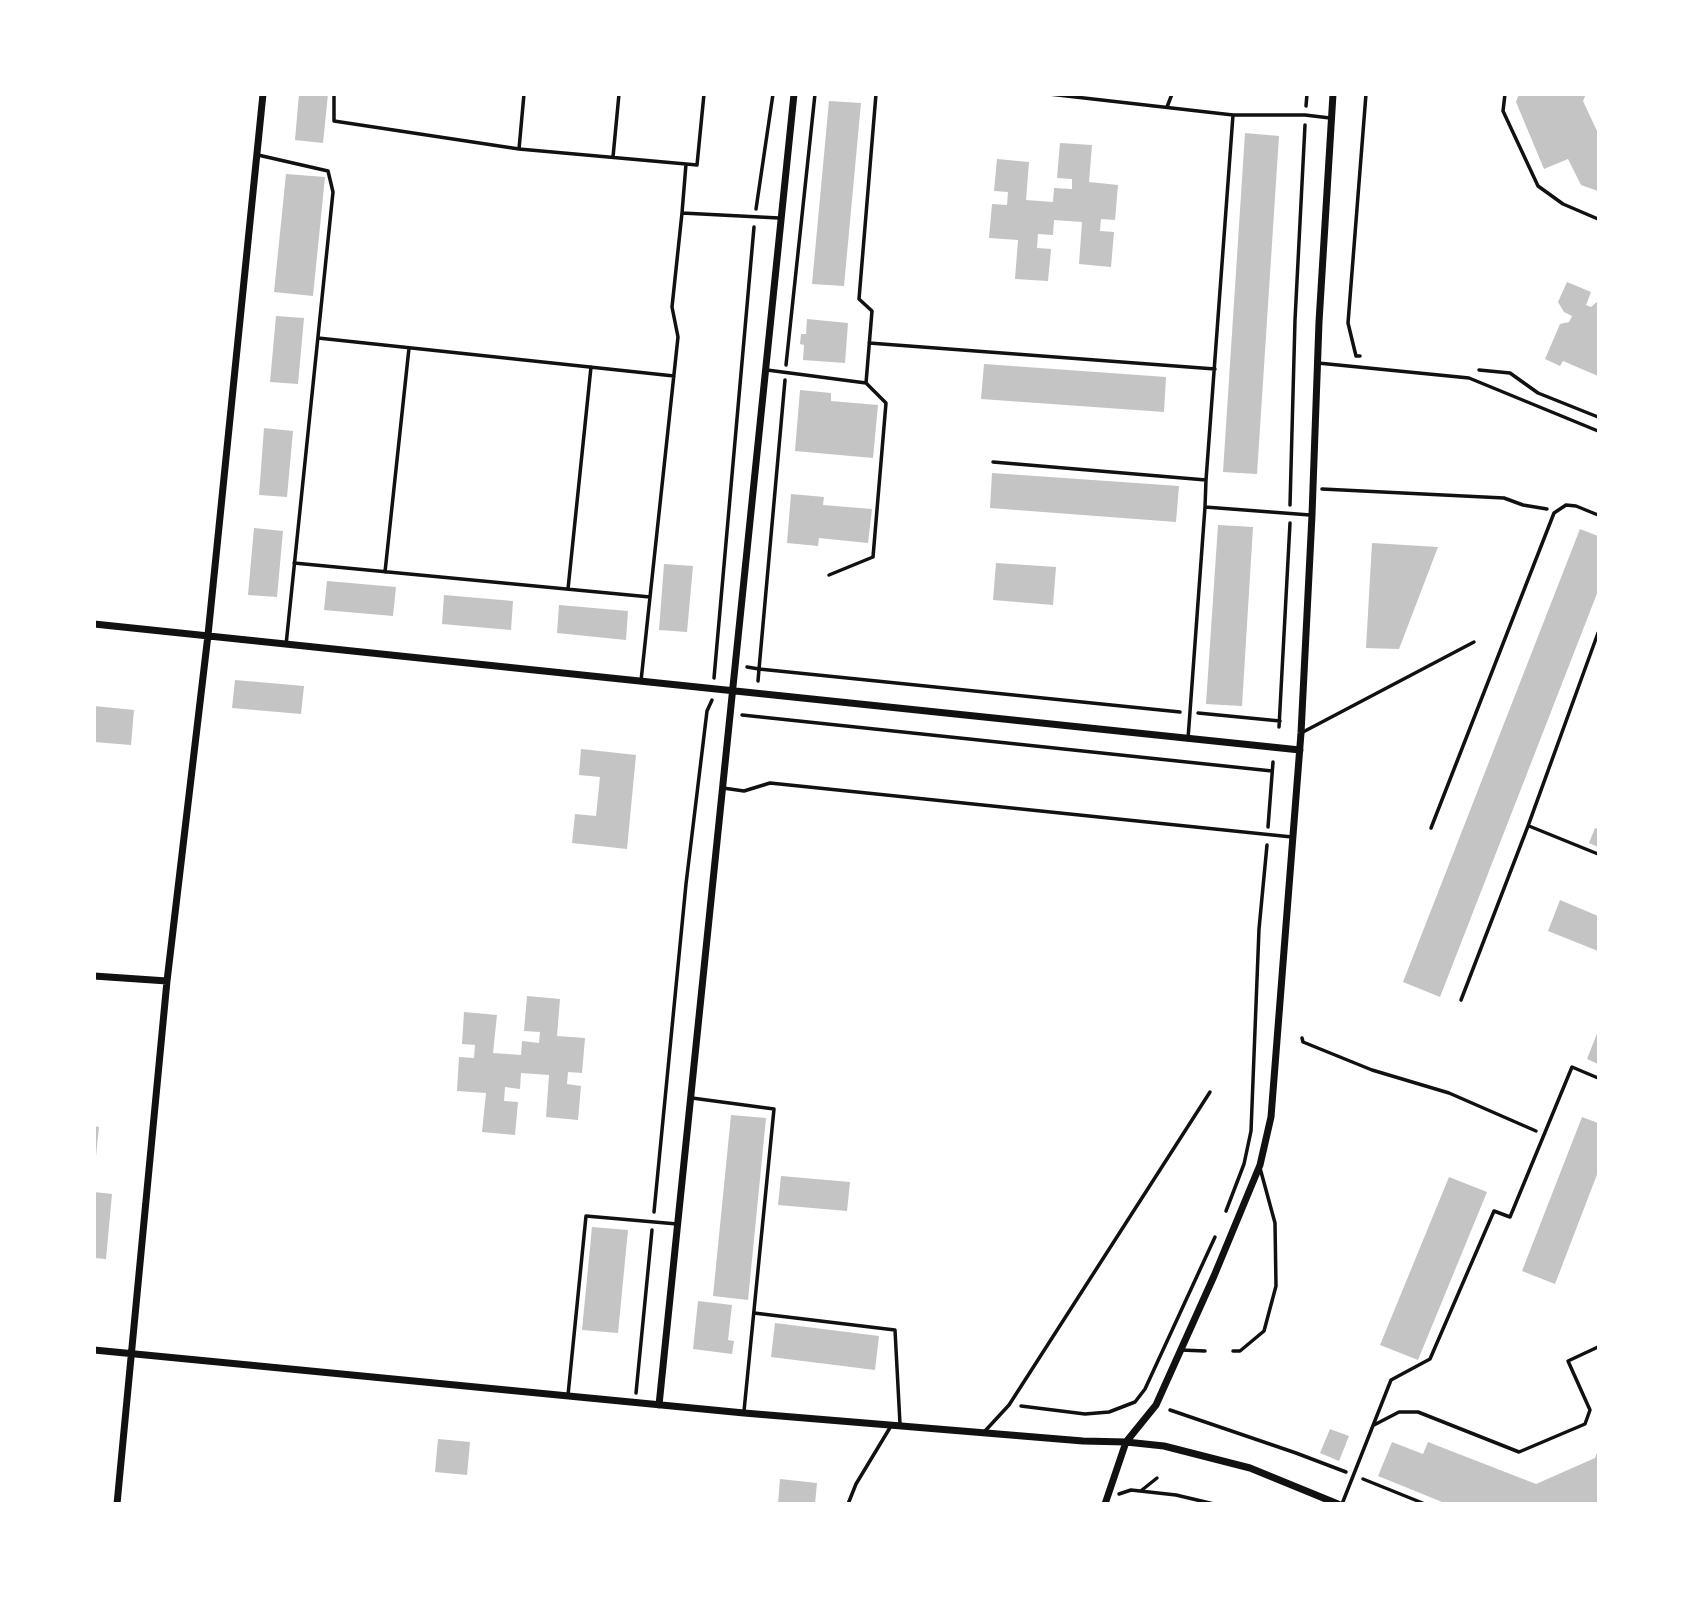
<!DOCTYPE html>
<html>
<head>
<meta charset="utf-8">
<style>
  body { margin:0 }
  #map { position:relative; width:1693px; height:1598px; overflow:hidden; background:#fff; font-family:Ubuntu,sans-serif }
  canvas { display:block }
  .frame { position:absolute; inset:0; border:96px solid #fff; pointer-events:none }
</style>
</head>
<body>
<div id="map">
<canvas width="1693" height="1598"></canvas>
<div class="frame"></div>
</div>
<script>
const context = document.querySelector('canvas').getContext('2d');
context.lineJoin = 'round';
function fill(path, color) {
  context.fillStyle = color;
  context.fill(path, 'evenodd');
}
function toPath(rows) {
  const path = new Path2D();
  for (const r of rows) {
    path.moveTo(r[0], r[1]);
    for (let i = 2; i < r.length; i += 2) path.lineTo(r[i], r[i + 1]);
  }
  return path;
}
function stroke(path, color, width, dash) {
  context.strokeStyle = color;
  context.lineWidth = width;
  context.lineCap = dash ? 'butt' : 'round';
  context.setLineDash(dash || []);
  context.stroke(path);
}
fill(toPath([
  [299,94,328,94,323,143,295,140],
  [1519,94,1586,94,1583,101,1598,133,1598,191,1581,185,1568,159,1544,169,1516,102],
  [829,101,861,103,844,286,812,284],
  [1245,133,1279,136,1257,474,1223,472],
  [1060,143,1092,145,1089,182,1118,185,1115,220,1101,219,1100,231,1114,232,1111,267,1079,264,1082,222,1054,220,1053,235,1038,234,1037,248,1051,249,1048,281,1015,279,1018,240,989,238,992,204,1007,205,1008,192,994,191,997,159,1029,162,1026,200,1053,202,1054,188,1072,189,1072,179,1057,178],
  [286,174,325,177,313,296,274,292],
  [1567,282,1591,292,1586,305,1591,307,1598,301,1598,376,1563,361,1560,366,1545,359,1560,324,1569,322,1572,316,1564,312,1558,302],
  [276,316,304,318,298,384,270,382],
  [807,319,848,323,845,363,803,360,804,345,800,344,801,334,806,334],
  [984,364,1166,377,1164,412,981,399],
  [800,390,831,393,831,401,878,405,873,458,795,451],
  [264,428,293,431,287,497,259,495],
  [992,473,1179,486,1176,522,990,508],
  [791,494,824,497,823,505,872,509,868,543,819,538,818,546,787,543],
  [1218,525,1253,527,1242,706,1206,704],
  [254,528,283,531,277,597,248,595],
  [1580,529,1598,536,1598,591,1440,997,1403,982],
  [1372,543,1438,547,1399,649,1366,648],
  [996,563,1056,567,1053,605,993,600],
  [664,564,693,566,687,632,659,630],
  [327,581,396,587,393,616,324,610],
  [444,595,513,601,511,630,442,624],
  [559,605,628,611,626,640,557,633],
  [235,680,304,686,301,714,232,708],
  [94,706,134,710,131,745,94,742],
  [581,749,636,755,627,849,572,843,575,814,596,816,600,777,579,775],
  [1595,828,1598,829,1598,847,1589,843],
  [1560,900,1598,916,1598,951,1548,931],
  [527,996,560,999,557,1036,585,1038,582,1073,568,1072,567,1084,581,1086,578,1120,546,1117,549,1075,521,1073,520,1089,505,1087,504,1101,518,1102,515,1135,482,1132,486,1093,457,1091,459,1057,474,1058,475,1045,462,1044,464,1012,497,1015,493,1053,521,1055,522,1041,539,1043,540,1032,524,1031],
  [1598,1031,1598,1064,1587,1059],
  [731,1115,766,1118,748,1300,713,1296],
  [1582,1117,1598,1123,1598,1172,1555,1284,1522,1271],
  [94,1126,99,1127,96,1156,94,1156],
  [781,1176,850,1182,847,1211,778,1205],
  [1449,1177,1487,1192,1418,1360,1380,1345],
  [94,1192,112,1194,106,1259,94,1258],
  [592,1227,628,1230,618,1333,582,1330],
  [698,1301,732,1305,728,1340,734,1341,732,1354,693,1349],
  [775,1323,879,1336,875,1370,771,1357],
  [1330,1429,1349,1436,1339,1461,1320,1453],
  [438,1439,470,1442,467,1475,435,1472],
  [1392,1442,1423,1454,1428,1442,1536,1484,1595,1458,1598,1450,1598,1504,1447,1504,1378,1476],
  [780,1479,817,1483,815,1504,778,1504]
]), '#c4c4c4');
stroke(toPath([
  [1306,106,1307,94],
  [756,209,773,94],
  [1360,356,1356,356,1348,323,1366,94],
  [786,365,815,94],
  [1479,370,1510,373,1538,393,1598,417],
  [1322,489,1504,498,1523,505,1547,509],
  [1290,505,1295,320,1305,125],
  [747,667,759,669,785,380],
  [714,678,754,227],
  [758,681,759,669,1180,712],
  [1198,713,1280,721],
  [742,715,1272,771],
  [1279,727,1290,523],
  [1268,827,1273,762],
  [1302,1038,1303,1042,1372,1070,1449,1093,1536,1131],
  [1226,1211,1244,1164,1251,1131,1259,929,1267,845],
  [654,1212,686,884,707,711,712,700],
  [636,1393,652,1230],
  [1021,1406,1085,1414,1109,1412,1135,1402,1145,1389,1215,1237],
  [1170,1410,1296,1453,1346,1472],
  [1363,1479,1425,1504],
  [1142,1490,1157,1478],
  [1119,1494,1131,1490,1176,1495,1214,1504]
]), '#111', 3.5);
stroke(toPath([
  [334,94,334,121,519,149,686,164],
  [704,94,697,165,686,164,682,213,779,218],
  [1049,94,1233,115,1305,115,1330,118],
  [1505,94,1503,111,1538,186,1563,204,1598,219],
  [1167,107,1172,94],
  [519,149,524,94],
  [258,155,328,171,333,192,286,645],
  [613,157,619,94],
  [318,338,674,376],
  [869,343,1215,369],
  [1318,363,1469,378,1598,431],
  [767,370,866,383,872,311,859,299,876,94],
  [993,462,1206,480,1205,507,1310,515],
  [1206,480,1233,115],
  [294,563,650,597,641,681],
  [385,572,409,348],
  [829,575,873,557,886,403,866,383],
  [568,589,591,367],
  [650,597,678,337,672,307,682,213],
  [1303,732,1474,642],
  [1188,739,1205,507],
  [723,788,744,791,770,783,1292,837],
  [1529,826,1598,854],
  [1431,828,1554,513,1566,505,1576,506,1598,515],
  [1461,1000,1528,826,1598,633],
  [692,1098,774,1109,744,1411],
  [754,1313,895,1330,900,1424],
  [1181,1350,1205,1351],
  [1233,1351,1240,1351,1264,1331,1276,1286,1275,1223,1260,1168],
  [568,1395,586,1216,677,1224],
  [1374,1425,1399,1412,1418,1412,1519,1452,1585,1424,1590,1410,1568,1361,1598,1347],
  [985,1431,1009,1405,1210,1092],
  [848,1504,856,1484,891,1426],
  [1342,1504,1391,1380,1430,1359,1494,1211,1510,1217,1572,1067,1598,1078]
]), '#111', 3.5);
stroke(toPath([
  [94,624,1300,750],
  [94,976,167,981],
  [94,1350,744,1413,1083,1441,1126,1442,1164,1446,1250,1468,1338,1504],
  [659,1405,794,94],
  [117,1504,167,981,208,635,263,94],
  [1105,1504,1126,1442,1156,1405,1214,1276,1260,1165,1271,1117,1301,733,1312,515,1319,322,1333,94]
]), '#111', 7);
</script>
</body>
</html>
